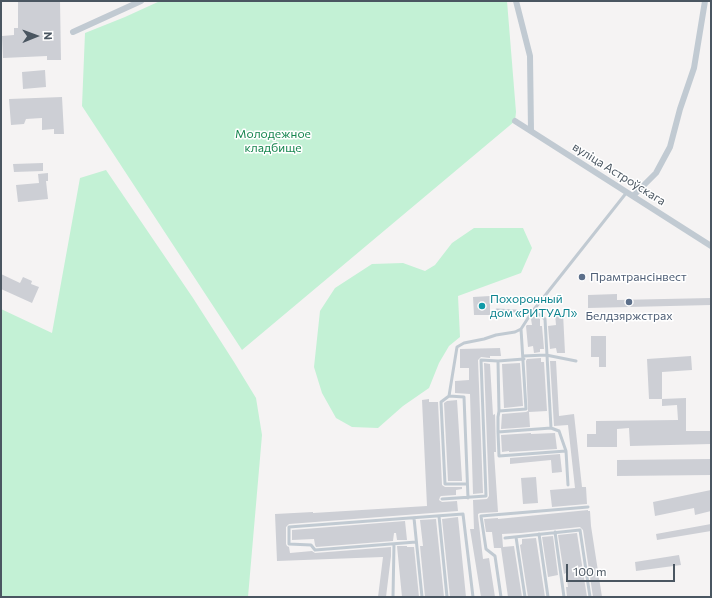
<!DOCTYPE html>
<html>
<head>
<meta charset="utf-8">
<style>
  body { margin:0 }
  #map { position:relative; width:712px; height:598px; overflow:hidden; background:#f5f3f3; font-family:Commissioner,sans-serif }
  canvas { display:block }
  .frame { position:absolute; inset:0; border:2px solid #4a5661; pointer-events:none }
  .north { position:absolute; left:16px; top:16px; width:40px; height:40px; -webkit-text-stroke:3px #fff; paint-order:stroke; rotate:89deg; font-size:11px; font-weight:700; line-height:16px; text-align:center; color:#4a5661 }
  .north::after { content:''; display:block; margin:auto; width:14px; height:18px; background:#4a5661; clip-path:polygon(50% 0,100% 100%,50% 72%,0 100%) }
  .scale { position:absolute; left:566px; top:564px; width:109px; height:18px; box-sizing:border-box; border:2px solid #4a5661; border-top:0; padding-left:5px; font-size:12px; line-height:14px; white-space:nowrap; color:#4a5661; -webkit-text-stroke:3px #fff; paint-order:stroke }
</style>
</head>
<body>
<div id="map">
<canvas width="712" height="598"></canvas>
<div class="frame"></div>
<div class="north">N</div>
<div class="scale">100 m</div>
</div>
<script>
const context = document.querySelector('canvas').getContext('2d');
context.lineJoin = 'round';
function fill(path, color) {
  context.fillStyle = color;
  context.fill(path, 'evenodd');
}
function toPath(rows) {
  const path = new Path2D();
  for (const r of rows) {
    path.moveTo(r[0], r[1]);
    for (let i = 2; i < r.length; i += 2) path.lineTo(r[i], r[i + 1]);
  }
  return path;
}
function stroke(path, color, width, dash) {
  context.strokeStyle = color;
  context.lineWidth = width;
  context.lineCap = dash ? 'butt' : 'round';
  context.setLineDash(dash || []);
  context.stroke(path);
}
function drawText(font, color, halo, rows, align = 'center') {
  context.font = font + ' Commissioner,sans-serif';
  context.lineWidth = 3;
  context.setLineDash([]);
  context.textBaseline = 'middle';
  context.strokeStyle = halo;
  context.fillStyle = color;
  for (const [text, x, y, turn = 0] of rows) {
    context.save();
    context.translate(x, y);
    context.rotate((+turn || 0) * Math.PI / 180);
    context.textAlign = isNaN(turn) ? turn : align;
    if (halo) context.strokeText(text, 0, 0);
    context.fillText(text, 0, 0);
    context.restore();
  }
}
fill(toPath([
  [160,1,507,1,516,112,515,121,242,350,82,106,85,33,125,17],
  [106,170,193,298,234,362,256,398,262,435,248,597,1,597,1,309,52,333,80,178],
  [474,228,523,228,532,248,521,273,458,296,460,337,449,346,439,363,429,388,403,406,378,428,352,427,336,418,322,393,314,367,320,311,335,288,372,264,403,263,425,271,435,265,452,243]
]), '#c3f1d5');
fill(toPath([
  [18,1,60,1,61,60,47,60,47,56,3,58,2,36,14,35,14,28,18,28],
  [45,70,46,87,23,89,22,72],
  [62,97,64,134,54,134,54,129,42,130,42,118,26,119,24,124,11,125,9,99],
  [43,163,43,171,14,172,13,164],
  [48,173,48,181,46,181,48,199,18,202,16,185,39,183,38,174],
  [1,274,20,283,23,277,32,281,31,284,39,287,32,303,1,289],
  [617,294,617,300,711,298,711,305,588,308,588,295],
  [490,296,490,315,474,315,473,297],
  [563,313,565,353,557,353,556,348,550,349,548,326,556,325,555,314],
  [533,316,540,319,540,326,542,326,544,349,540,349,540,352,534,353,533,346,528,347,526,326,527,325,532,325,531,319],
  [591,336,606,336,606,367,599,367,599,357,591,357],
  [500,348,501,356,490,356,490,358,481,357,478,360,483,493,473,494,470,394,455,393,455,381,469,380,469,368,460,368,460,349],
  [691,356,692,370,662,372,662,399,649,399,647,359],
  [541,358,541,362,544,362,547,411,529,412,530,427,501,429,502,414,526,412,528,411,526,361,527,359],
  [550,361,556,361,559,416,574,414,582,487,586,487,587,504,552,507,550,490,575,488,568,425,554,426],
  [484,363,490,364,493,415,495,414,496,452,494,452,498,512,480,513,478,514,478,516,483,559,489,558,495,597,481,597,470,529,474,529,473,500,487,499,489,496],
  [520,363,523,406,504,408,502,364],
  [686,398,686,431,711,431,711,444,630,446,629,428,617,429,617,447,587,447,587,434,596,434,596,421,678,420,677,405,662,406,662,399],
  [429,399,429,402,438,402,442,485,445,487,462,487,462,489,456,490,456,495,441,496,440,497,439,500,442,502,457,501,458,511,289,524,286,527,286,544,287,546,289,547,290,553,312,551,315,553,391,547,391,556,386,597,378,597,383,557,277,561,275,514,313,512,313,513,427,506,422,400],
  [457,400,462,480,462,481,448,481,444,403,447,401],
  [531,433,531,434,555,433,557,449,509,452,509,451,502,452,501,435],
  [560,454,562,472,552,473,551,460,510,464,510,458],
  [711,459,711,475,617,476,617,460],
  [536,477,538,503,523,504,521,478],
  [711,490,711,511,695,515,694,508,655,516,653,502],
  [588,510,588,511,590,511,591,526,602,597,593,597,583,530,580,527,521,533,502,534,503,547,514,546,522,597,508,597,501,548,494,548,492,532,486,532,484,519,498,518,498,519],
  [458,517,466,597,450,597,442,519],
  [436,519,444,597,425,597,420,546,423,546,420,520],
  [405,521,407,540,397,540,396,533,394,533,393,541,316,547,315,545,314,539,292,540,292,530],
  [711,524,711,531,657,540,656,534],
  [577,533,587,597,567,597,566,587,568,587,566,573,564,574,558,535],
  [553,536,558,575,548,577,542,537],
  [536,538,545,597,528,597,520,545,522,544,522,539],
  [397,546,407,546,407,547,414,547,419,597,402,597],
  [679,555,681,565,636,571,635,562]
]), '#cdcfd5');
stroke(toPath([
  [497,310,532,312,540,315,545,319,551,428],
  [523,356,546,355,576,361],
  [498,361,499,411,498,417,498,432,499,456,566,451],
  [449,396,464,397,468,498],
  [499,411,526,409,521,329,532,312,627,192],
  [498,432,551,428,559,431,566,451,568,485],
  [467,484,445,484,441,402,449,396,457,347,464,343,484,339,496,335,515,332,521,329],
  [442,499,486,496,481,360,498,361,524,359],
  [439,516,447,597],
  [414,518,422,597],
  [555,532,564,597],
  [539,534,548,597],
  [516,537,525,597],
  [505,538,580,530,590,597],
  [416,542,315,550,311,545,289,544,289,527,463,514,473,597],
  [393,597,394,544],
  [501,597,495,556,486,549,481,516,588,507]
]), '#c1cad2', 3);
stroke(toPath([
  [516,1,530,56,531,131],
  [73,32,141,1],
  [515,121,711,246],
  [633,196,656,173,670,147,680,109,694,68,705,1]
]), '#c1cad2', 6);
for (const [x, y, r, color] of [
  [582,277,4,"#5c6f8a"],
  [629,302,4,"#5c6f8a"],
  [482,306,4,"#0f9aa8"]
]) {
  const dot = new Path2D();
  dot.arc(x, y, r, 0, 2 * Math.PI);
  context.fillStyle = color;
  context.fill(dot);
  stroke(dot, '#fff', 1.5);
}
drawText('12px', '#17864f', '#fff', [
  ["Молодежное",273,134],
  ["кладбище",273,148]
]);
drawText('12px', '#4a5661', '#fff', [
  ["вуліца Астроўскага",619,174,32]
]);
drawText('12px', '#4e5e75', '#fff', [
  ["Прамтрансінвест",590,277],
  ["Белдзяржстрах",629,316,"center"]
], 'left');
drawText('12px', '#0d838f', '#fff', [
  ["Похоронный",490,299],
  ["дом «РИТУАЛ»",490,313]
], 'left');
</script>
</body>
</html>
